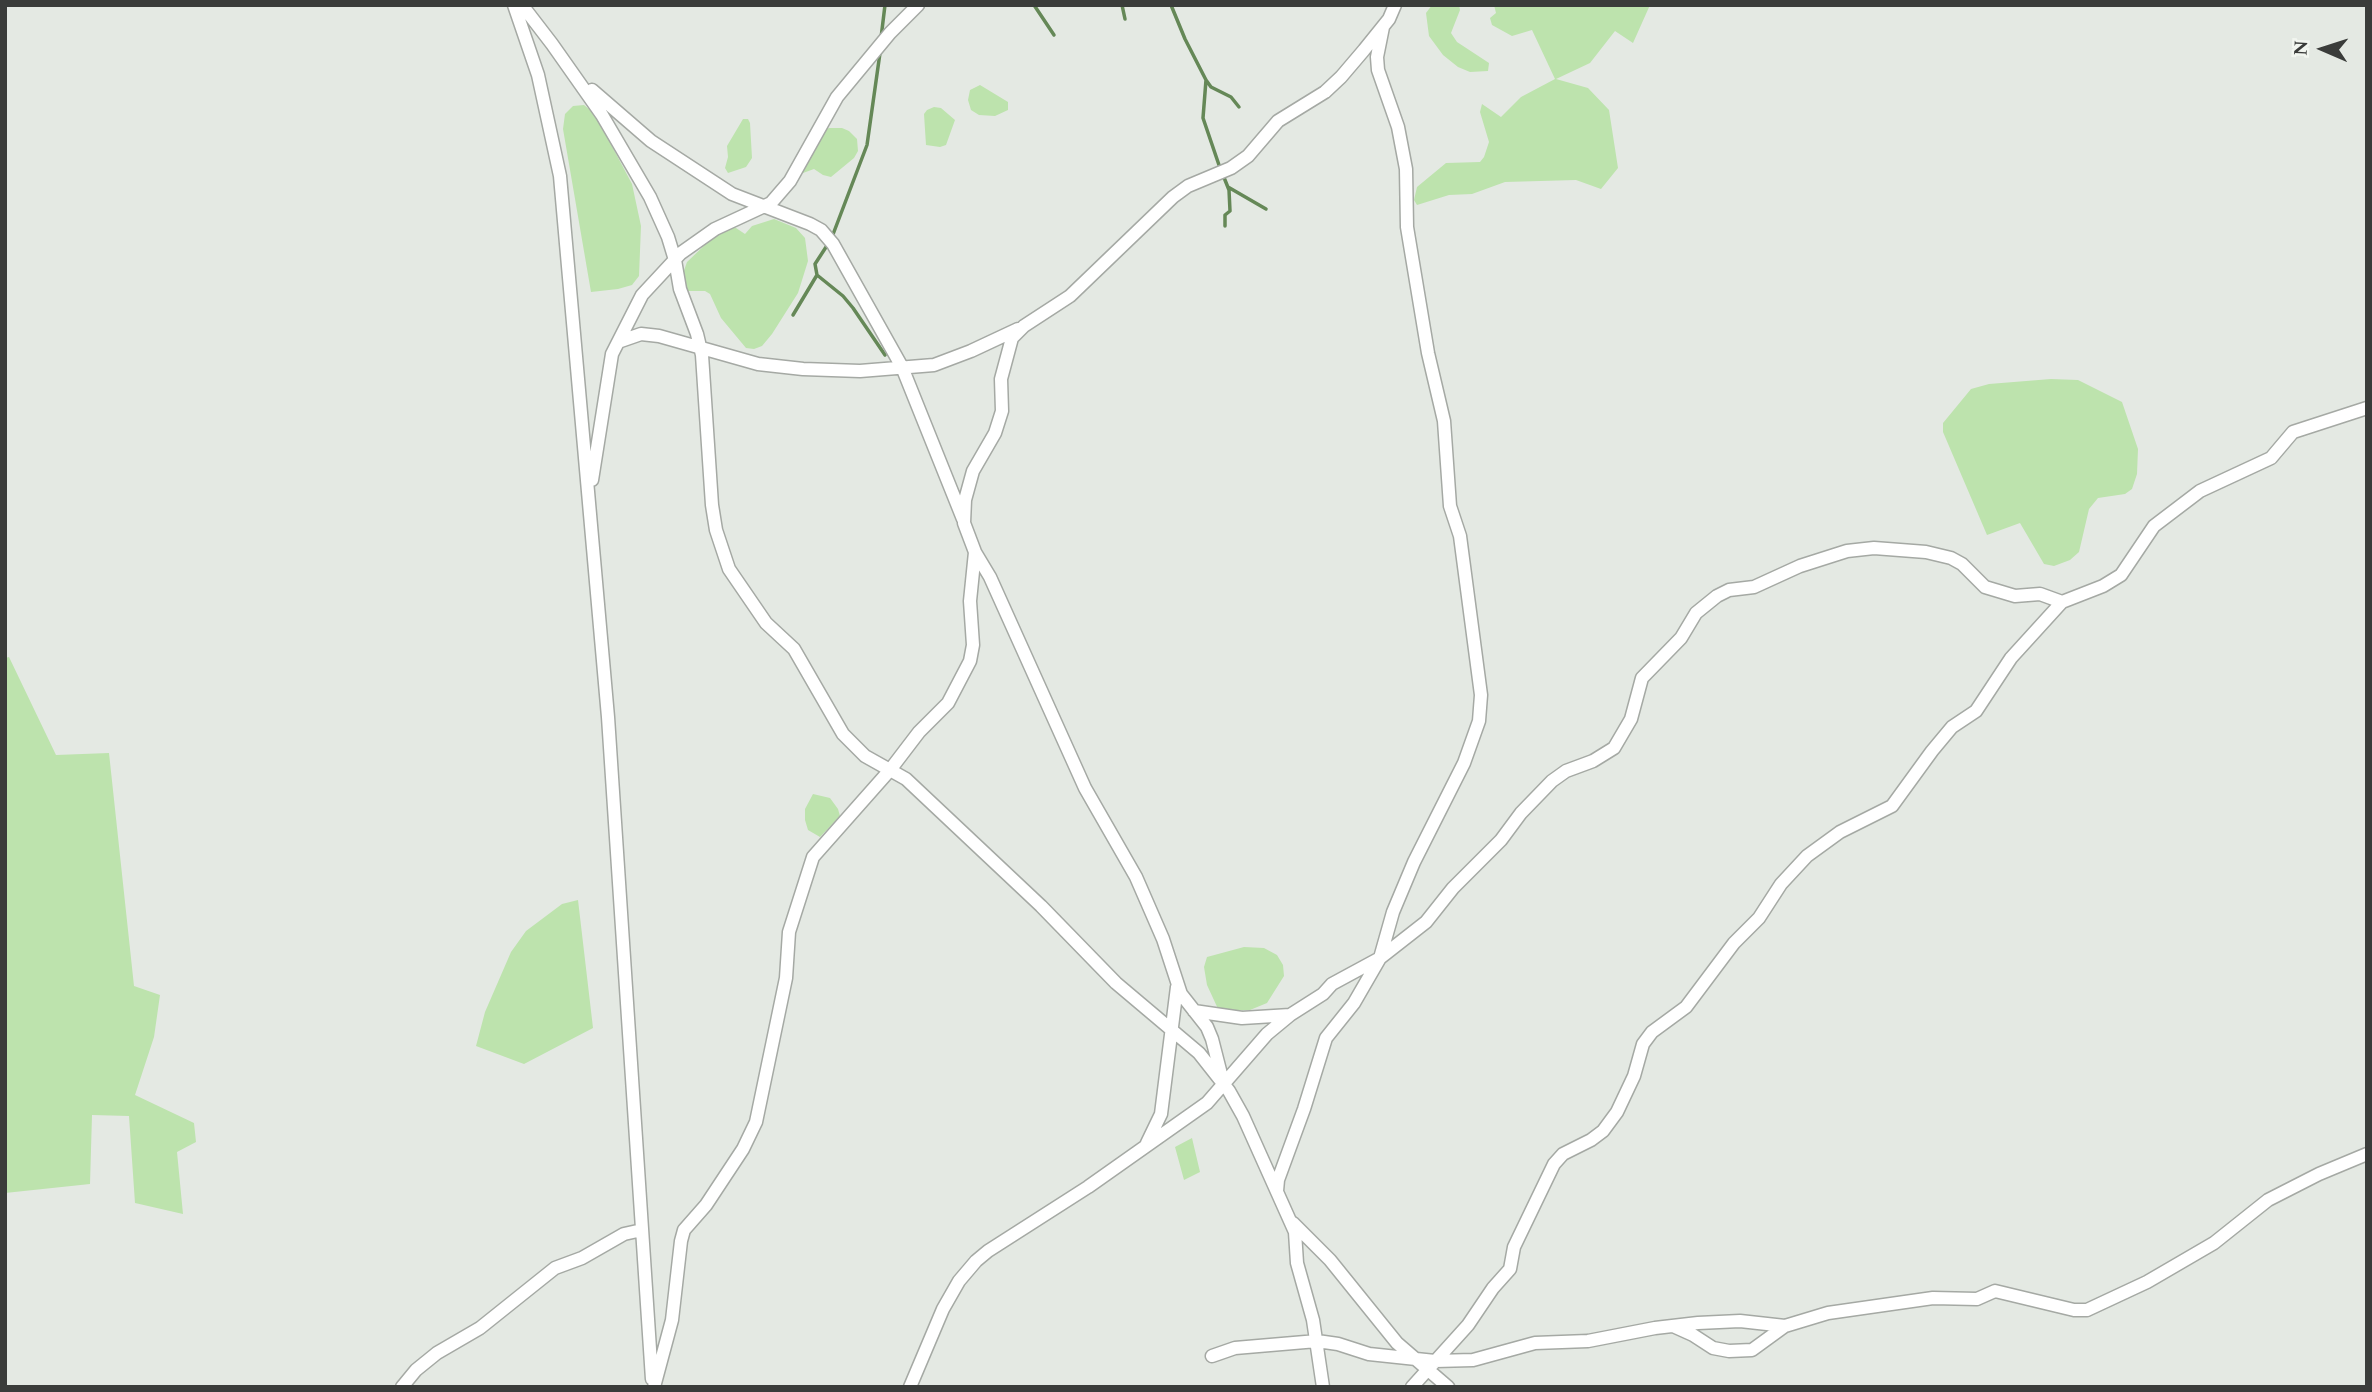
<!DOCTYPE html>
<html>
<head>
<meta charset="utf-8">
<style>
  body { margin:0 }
  #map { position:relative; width:2372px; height:1392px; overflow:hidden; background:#e4e9e3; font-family:Spectral,serif }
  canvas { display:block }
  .frame { position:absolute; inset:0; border:7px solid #3a3c3a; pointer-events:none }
  .north { position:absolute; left:2288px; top:14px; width:70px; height:70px; -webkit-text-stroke:5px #f2f6f0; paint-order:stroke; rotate:273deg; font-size:19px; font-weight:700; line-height:28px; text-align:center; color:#3a3c3a }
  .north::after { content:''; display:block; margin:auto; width:24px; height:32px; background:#3a3c3a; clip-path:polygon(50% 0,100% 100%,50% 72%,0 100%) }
</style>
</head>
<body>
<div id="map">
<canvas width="2372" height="1392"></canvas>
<div class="frame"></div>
<div class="north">N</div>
</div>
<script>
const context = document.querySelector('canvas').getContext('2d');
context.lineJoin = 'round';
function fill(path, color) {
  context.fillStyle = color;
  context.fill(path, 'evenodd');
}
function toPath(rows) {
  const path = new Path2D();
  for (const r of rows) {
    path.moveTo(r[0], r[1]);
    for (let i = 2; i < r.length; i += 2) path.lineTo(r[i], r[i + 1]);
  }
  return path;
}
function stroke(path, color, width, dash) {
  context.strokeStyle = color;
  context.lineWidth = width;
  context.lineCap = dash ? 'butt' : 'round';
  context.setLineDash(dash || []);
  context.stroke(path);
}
fill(toPath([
  [1432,5,1459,5,1460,10,1451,33,1457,42,1489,63,1488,71,1470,72,1458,67,1443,55,1429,36,1426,13],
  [1494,5,1650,5,1633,43,1615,31,1590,63,1556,79,1588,88,1609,110,1618,168,1601,189,1576,180,1505,182,1472,194,1449,195,1417,205,1414,200,1417,187,1446,163,1480,162,1484,157,1489,142,1480,112,1482,104,1501,117,1521,97,1555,79,1532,30,1512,36,1492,25,1490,18,1496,13],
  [980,85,1008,102,1008,110,995,116,979,115,971,110,968,100,970,90],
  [584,105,595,114,632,184,641,226,639,276,632,285,618,289,591,292,563,129,565,114,573,106],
  [934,107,941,108,955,120,946,145,940,147,926,145,924,114,927,110],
  [743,119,748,119,750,123,752,158,746,167,728,173,725,168,728,157,727,146],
  [829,128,842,128,849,131,857,139,858,151,854,158,831,177,823,175,814,169,803,173,801,169,824,130],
  [774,219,796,228,805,238,808,261,798,293,772,334,762,346,754,349,746,348,721,318,710,294,705,291,687,291,682,276,687,262,709,241,726,229,733,226,745,234,752,226],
  [2051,379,2078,380,2122,402,2138,449,2137,474,2132,489,2125,494,2098,498,2089,509,2079,552,2070,560,2054,566,2044,564,2020,523,1987,535,1943,432,1943,423,1971,389,1989,384],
  [9,657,56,755,109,753,134,986,160,995,154,1037,135,1095,194,1123,196,1142,177,1152,183,1214,135,1203,129,1116,92,1115,90,1184,5,1193,5,658],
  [813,794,830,798,838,809,840,816,820,837,808,830,805,820,805,809],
  [578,900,593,1028,524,1064,476,1046,485,1012,511,952,526,931,562,904],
  [1244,947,1264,948,1277,955,1283,965,1284,976,1267,1003,1250,1010,1219,1011,1207,985,1204,967,1207,957],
  [1192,1138,1200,1172,1184,1180,1175,1147]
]), '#bde3ad');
stroke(toPath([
  [1034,5,1054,35],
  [1122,5,1125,19],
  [1171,5,1185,39,1206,80,1211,87,1231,97,1239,107],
  [881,38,885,5],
  [1206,80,1203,118,1220,168],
  [1223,175,1229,190,1230,211,1225,215,1225,226],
  [1228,187,1266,209],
  [832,237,867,145,880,53],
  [828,244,815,264,817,275,843,296,853,308,885,355],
  [793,315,817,275]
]), '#658857', 3.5);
const minor = toPath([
  [514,5,538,75,560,176,608,717,652,1379],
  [522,5,552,44,602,115,650,197,668,237,675,260,680,289,697,334,702,355,712,505,716,530,729,569,766,623,794,649,843,734,865,756,906,779,1041,906,1116,983,1199,1053,1229,1091,1243,1116,1295,1232,1297,1263,1313,1320,1323,1387],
  [592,90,651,141,732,194,810,224,821,230,833,244,902,367,963,519],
  [618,342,641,334,659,336,758,364,803,369,860,371,934,365,971,351,1018,329],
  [592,480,612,354,642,295,681,253,715,229,771,203,790,181,837,97,890,33,918,5],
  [975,552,990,577,1085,788,1136,877,1163,939,1181,994,1207,1027,1212,1039,1222,1078],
  [1194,1011,1242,1018,1290,1015],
  [1147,1143,1161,1114,1177,987],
  [1277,1191,1278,1180,1304,1109,1326,1038,1354,1003,1380,958,1393,912,1414,862,1464,763,1479,721,1481,695,1460,536,1450,506,1444,421,1428,353,1407,227,1406,169,1398,127,1378,70,1377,57,1383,27],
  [1293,1223,1330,1260,1397,1343,1448,1387],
  [1673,1326,1693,1335,1713,1348,1729,1351,1752,1350,1785,1326],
  [1212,1356,1235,1348,1317,1341,1338,1344,1369,1354,1435,1361,1473,1360,1535,1343,1588,1341,1655,1328,1698,1323,1740,1321,1785,1326,1828,1313,1933,1298,1977,1299,1995,1291,2074,1310,2087,1310,2147,1282,2214,1243,2268,1200,2319,1174,2367,1154],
  [402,1387,416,1370,437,1353,480,1328,555,1268,582,1258,624,1234,642,1230],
  [654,1387,672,1320,681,1241,684,1230,706,1205,743,1149,756,1122,786,978,789,932,813,857,890,770,919,732,948,703,970,661,973,645,970,601,975,552,964,523,965,500,973,471,995,433,1002,411,1001,379,1012,338,1024,326,1070,296,1173,197,1188,186,1231,168,1248,156,1278,121,1325,92,1341,77,1364,50,1389,19,1395,5],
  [910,1387,943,1309,959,1281,976,1261,988,1251,1088,1187,1207,1103,1267,1034,1290,1015,1323,994,1332,984,1380,958,1426,922,1453,888,1501,840,1521,813,1552,781,1566,771,1593,761,1614,748,1631,719,1642,678,1681,638,1696,613,1717,596,1729,590,1754,587,1800,566,1847,551,1874,548,1926,552,1951,558,1962,564,1985,587,2015,596,2040,594,2062,602,2103,586,2121,575,2154,526,2200,491,2271,458,2293,432,2367,408],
  [1412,1387,1468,1325,1493,1288,1510,1269,1514,1247,1554,1164,1563,1154,1591,1140,1603,1131,1617,1112,1634,1076,1643,1044,1652,1032,1686,1007,1734,943,1759,918,1781,884,1807,856,1840,832,1892,806,1932,751,1952,727,1976,711,2011,658,2062,602]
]);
stroke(minor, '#a5a9a4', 15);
stroke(minor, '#fff', 12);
</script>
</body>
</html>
